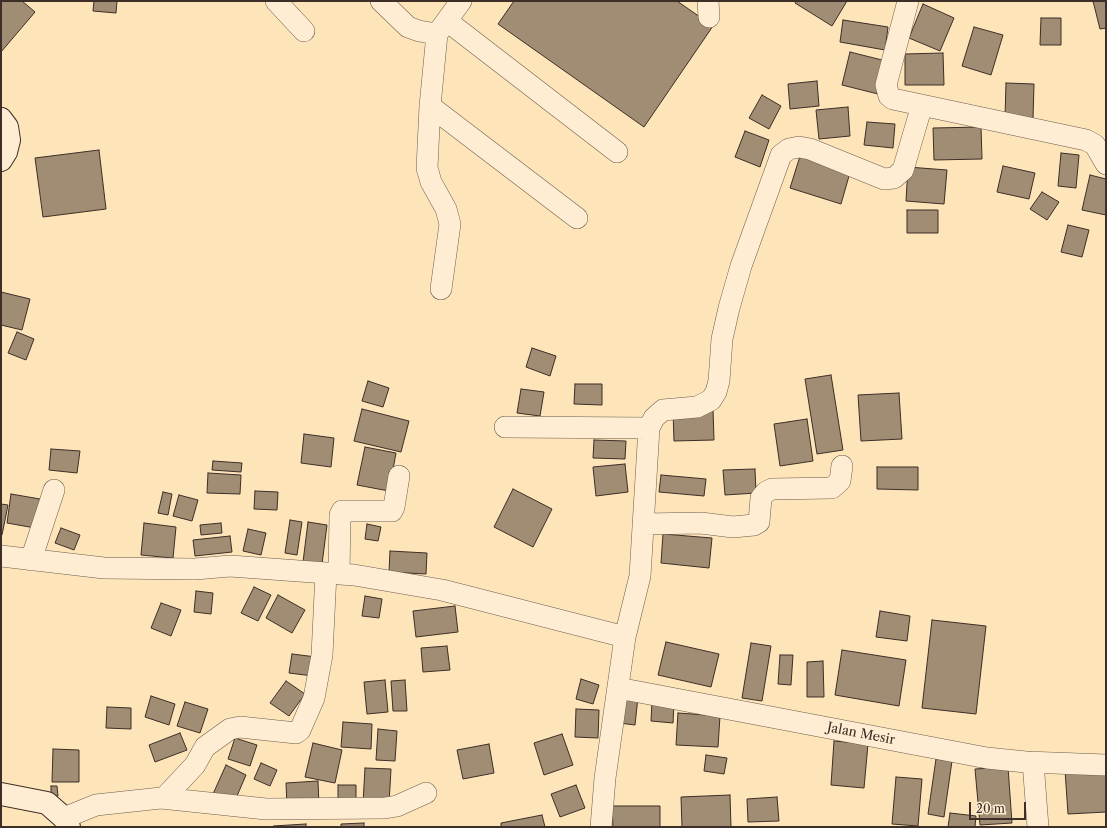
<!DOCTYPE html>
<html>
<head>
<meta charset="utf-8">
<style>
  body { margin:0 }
  #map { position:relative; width:1107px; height:828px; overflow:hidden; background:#fde4b9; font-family:"Libre Caslon Text",serif }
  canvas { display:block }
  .frame { position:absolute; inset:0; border:2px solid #3d2e27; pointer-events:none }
  .scale { position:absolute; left:969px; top:802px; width:57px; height:18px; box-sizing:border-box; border:2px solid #3d2e27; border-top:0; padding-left:5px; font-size:12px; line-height:14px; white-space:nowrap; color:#3d2e27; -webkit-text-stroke:3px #feedd2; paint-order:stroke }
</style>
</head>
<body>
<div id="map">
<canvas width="1107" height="828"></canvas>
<div class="frame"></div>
<div class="scale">20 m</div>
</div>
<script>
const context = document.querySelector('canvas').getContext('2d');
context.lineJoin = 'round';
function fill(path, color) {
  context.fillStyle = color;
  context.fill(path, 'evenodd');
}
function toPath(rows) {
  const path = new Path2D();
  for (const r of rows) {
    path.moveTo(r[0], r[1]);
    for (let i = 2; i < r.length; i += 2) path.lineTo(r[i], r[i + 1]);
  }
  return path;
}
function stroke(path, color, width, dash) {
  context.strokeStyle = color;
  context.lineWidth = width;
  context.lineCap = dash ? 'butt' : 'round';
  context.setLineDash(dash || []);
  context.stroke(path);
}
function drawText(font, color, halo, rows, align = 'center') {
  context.font = font + ' "Libre Caslon Text",serif';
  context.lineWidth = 3;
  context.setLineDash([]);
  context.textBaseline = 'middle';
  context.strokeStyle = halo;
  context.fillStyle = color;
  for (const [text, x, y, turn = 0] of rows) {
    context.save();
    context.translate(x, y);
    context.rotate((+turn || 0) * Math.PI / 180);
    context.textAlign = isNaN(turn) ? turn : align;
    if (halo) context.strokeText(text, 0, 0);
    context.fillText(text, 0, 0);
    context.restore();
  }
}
const building = toPath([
  [1,1,22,1,35,12,1,52,1,1],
  [94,1,117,1,116,13,93,11,94,1],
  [514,1,677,1,713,26,644,127,498,24,514,1],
  [796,1,847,1,832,26,795,3,796,1],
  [1093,1,1106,1,1106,28,1100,29,1093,1],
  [923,4,954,18,940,51,909,38,923,4],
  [1041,18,1061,18,1061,45,1040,45,1041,18],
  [843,20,888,27,885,50,840,42,843,20],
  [974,27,1003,35,991,75,962,66,974,27],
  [850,52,886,61,878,94,842,85,850,52],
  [943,53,944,85,905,85,905,54,943,53],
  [817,81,819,106,790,109,788,84,817,81],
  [1006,83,1034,84,1033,119,1005,118,1006,83],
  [762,95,781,106,769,129,749,118,762,95],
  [848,107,850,136,819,139,816,110,848,107],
  [867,122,895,124,893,148,864,145,867,122],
  [981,127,982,159,934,160,933,128,981,127],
  [745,131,769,140,760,167,735,157,745,131],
  [99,150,106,209,43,217,35,158,99,150],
  [801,153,851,169,841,204,790,188,801,153],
  [1061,153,1079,155,1076,188,1058,186,1061,153],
  [1003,166,1035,173,1029,199,997,192,1003,166],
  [908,167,947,170,944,204,906,201,908,167],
  [1090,175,1106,179,1106,215,1082,210,1090,175],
  [1042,192,1059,202,1047,220,1030,209,1042,192],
  [907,210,938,210,938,233,907,233,907,210],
  [1068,225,1089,230,1082,257,1061,252,1068,225],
  [1,292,30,299,22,330,1,325,1,292],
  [17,332,34,339,26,360,8,353,17,332],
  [532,348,556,356,550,376,526,367,532,348],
  [831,375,843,450,817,454,805,379,831,375],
  [368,381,389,388,383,407,362,401,368,381],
  [575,384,602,384,602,405,574,404,575,384],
  [521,389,544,392,540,416,517,413,521,389],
  [899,393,902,439,861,441,858,395,899,393],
  [362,409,409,421,401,452,354,441,362,409],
  [713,409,714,440,674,441,673,411,713,409],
  [807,419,813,461,780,466,774,424,807,419],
  [304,434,334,438,331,467,301,463,304,434],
  [594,440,626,441,625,459,593,458,594,440],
  [365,447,396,453,389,491,357,485,365,447],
  [51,449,80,451,77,473,49,470,51,449],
  [213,461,242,463,241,472,212,470,213,461],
  [625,464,628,492,596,496,593,467,625,464],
  [877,467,918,467,918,490,877,489,877,467],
  [755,469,756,493,725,495,723,470,755,469],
  [208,473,241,475,240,494,207,493,208,473],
  [661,475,706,479,704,496,659,492,661,475],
  [513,489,552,509,533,547,494,527,513,489],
  [255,491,278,492,277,510,254,509,255,491],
  [163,492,172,494,168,515,158,513,163,492],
  [11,494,40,499,35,528,7,523,11,494],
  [179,495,198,500,192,521,173,516,179,495],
  [1,504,8,505,2,535,1,535,1,504],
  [290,520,302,522,297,555,285,553,290,520],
  [308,522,327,525,322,564,303,562,308,522],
  [144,523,176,527,173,558,141,555,144,523],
  [221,523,222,533,201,535,200,525,221,523],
  [367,524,381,527,378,541,365,539,367,524],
  [61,528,80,535,74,550,55,543,61,528],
  [248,529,266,533,261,555,243,551,248,529],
  [663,534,712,538,709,568,661,563,663,534],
  [230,536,232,552,195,556,193,540,230,536],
  [390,551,427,553,426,574,389,572,390,551],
  [254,587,271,595,258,621,241,613,254,587],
  [196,591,213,593,211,614,194,612,196,591],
  [278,595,305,610,292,633,266,618,278,595],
  [365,596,382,599,379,618,362,616,365,596],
  [161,603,181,610,171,636,151,628,161,603],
  [455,606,458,632,416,637,413,611,455,606],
  [880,611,910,616,907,641,876,637,880,611],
  [932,620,986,626,976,714,922,708,932,620],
  [666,642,719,654,711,687,658,675,666,642],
  [751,643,771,646,762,701,742,698,751,643],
  [447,646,450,670,423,672,421,648,447,646],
  [842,650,906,660,899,706,835,695,842,650],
  [292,654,316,657,313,676,289,673,292,654],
  [780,655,793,655,791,685,778,684,780,655],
  [823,661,824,697,807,697,807,662,823,661],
  [581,679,599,685,593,704,576,699,581,679],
  [385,680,388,712,367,714,364,682,385,680],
  [405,680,407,711,393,711,391,681,405,680],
  [286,681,305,694,289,716,270,703,286,681],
  [622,695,638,697,635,725,619,723,622,695],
  [151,696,175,704,169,725,145,717,151,696],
  [652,701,674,703,673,723,651,721,652,701],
  [185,702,208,709,200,733,177,726,185,702],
  [107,707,131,708,131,729,106,728,107,707],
  [576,709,599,710,598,738,575,737,576,709],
  [678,713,720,716,718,747,676,745,678,713],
  [343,722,372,724,371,749,341,747,343,722],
  [378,729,397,731,395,761,376,760,378,729],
  [180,733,187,750,155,762,149,745,180,733],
  [562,734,573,765,544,775,534,743,562,734],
  [235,738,257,745,250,766,228,759,235,738],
  [834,741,868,744,864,788,831,785,834,741],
  [313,743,342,750,335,783,305,777,313,743],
  [489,744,494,773,463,779,457,750,489,744],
  [53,749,79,750,79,782,52,782,53,749],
  [706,755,727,758,724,774,704,771,706,755],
  [936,759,952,761,944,817,928,814,936,759],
  [261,763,277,770,270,786,254,779,261,763],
  [226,765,246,775,234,803,213,794,226,765],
  [1008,767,1012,823,980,825,975,769,1008,767],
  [365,768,391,769,389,804,363,803,365,768],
  [1106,768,1106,812,1068,814,1065,770,1106,768],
  [896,777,922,779,918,826,892,824,896,777],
  [318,781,319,805,287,807,286,783,318,781],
  [338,785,356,785,356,803,338,803,338,785],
  [576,785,585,808,560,817,551,794,576,785],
  [51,786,57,786,58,796,51,796,51,786],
  [730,795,731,827,682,827,681,797,730,795],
  [777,797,779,821,748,822,747,799,777,797],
  [612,806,660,806,660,827,613,827,612,806],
  [950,813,976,816,975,827,948,827,950,813],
  [542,815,545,827,501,827,501,823,542,815],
  [364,823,364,827,341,827,341,824,364,823],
  [306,824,306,827,273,827,273,826,306,824]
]);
fill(building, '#a18d73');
stroke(building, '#3d2e27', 1);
const street = toPath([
  [276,1,304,31],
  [381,1,408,27,419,31,437,34],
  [708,1,709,17],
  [908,1,886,85,889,96,893,99,1086,140,1095,145,1106,164],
  [447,21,617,152],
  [430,106,577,218],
  [441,289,450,224,446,209,431,182,427,168,430,106,437,34,461,1],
  [505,427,649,428],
  [644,524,701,523,733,527,754,525,759,522,761,498,766,492,772,489,832,488,840,481,842,466],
  [1,556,104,568,195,569,230,566,354,575,442,590,625,637],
  [31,560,54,490],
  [339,574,340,515,342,511,392,511,394,507,399,476],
  [618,688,987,758,1026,762,1106,765],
  [1033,762,1038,827],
  [164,798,195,765,205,747,230,729,240,727,296,733,300,730,314,698,322,655,326,573],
  [64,818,96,805,161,798,266,809,385,808,397,806,426,793],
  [601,827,605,778,625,637,640,576,649,428,654,418,663,410,697,407,711,400,716,392,719,381,722,339,729,308,741,266,781,155,789,149,799,147,810,149,884,179,894,178,903,170,922,105]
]);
const secondary = toPath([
  [1,119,7,127,9,140,6,152,1,160],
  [1,794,47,803,64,818,69,827]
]);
stroke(street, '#6d5c4c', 22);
stroke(secondary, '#3d2e27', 24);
stroke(street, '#feedd2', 21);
stroke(secondary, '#feedd2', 22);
drawText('13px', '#3d2e27', '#feedd2', [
  ["Jalan Mesir",861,734,11]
]);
</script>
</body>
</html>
